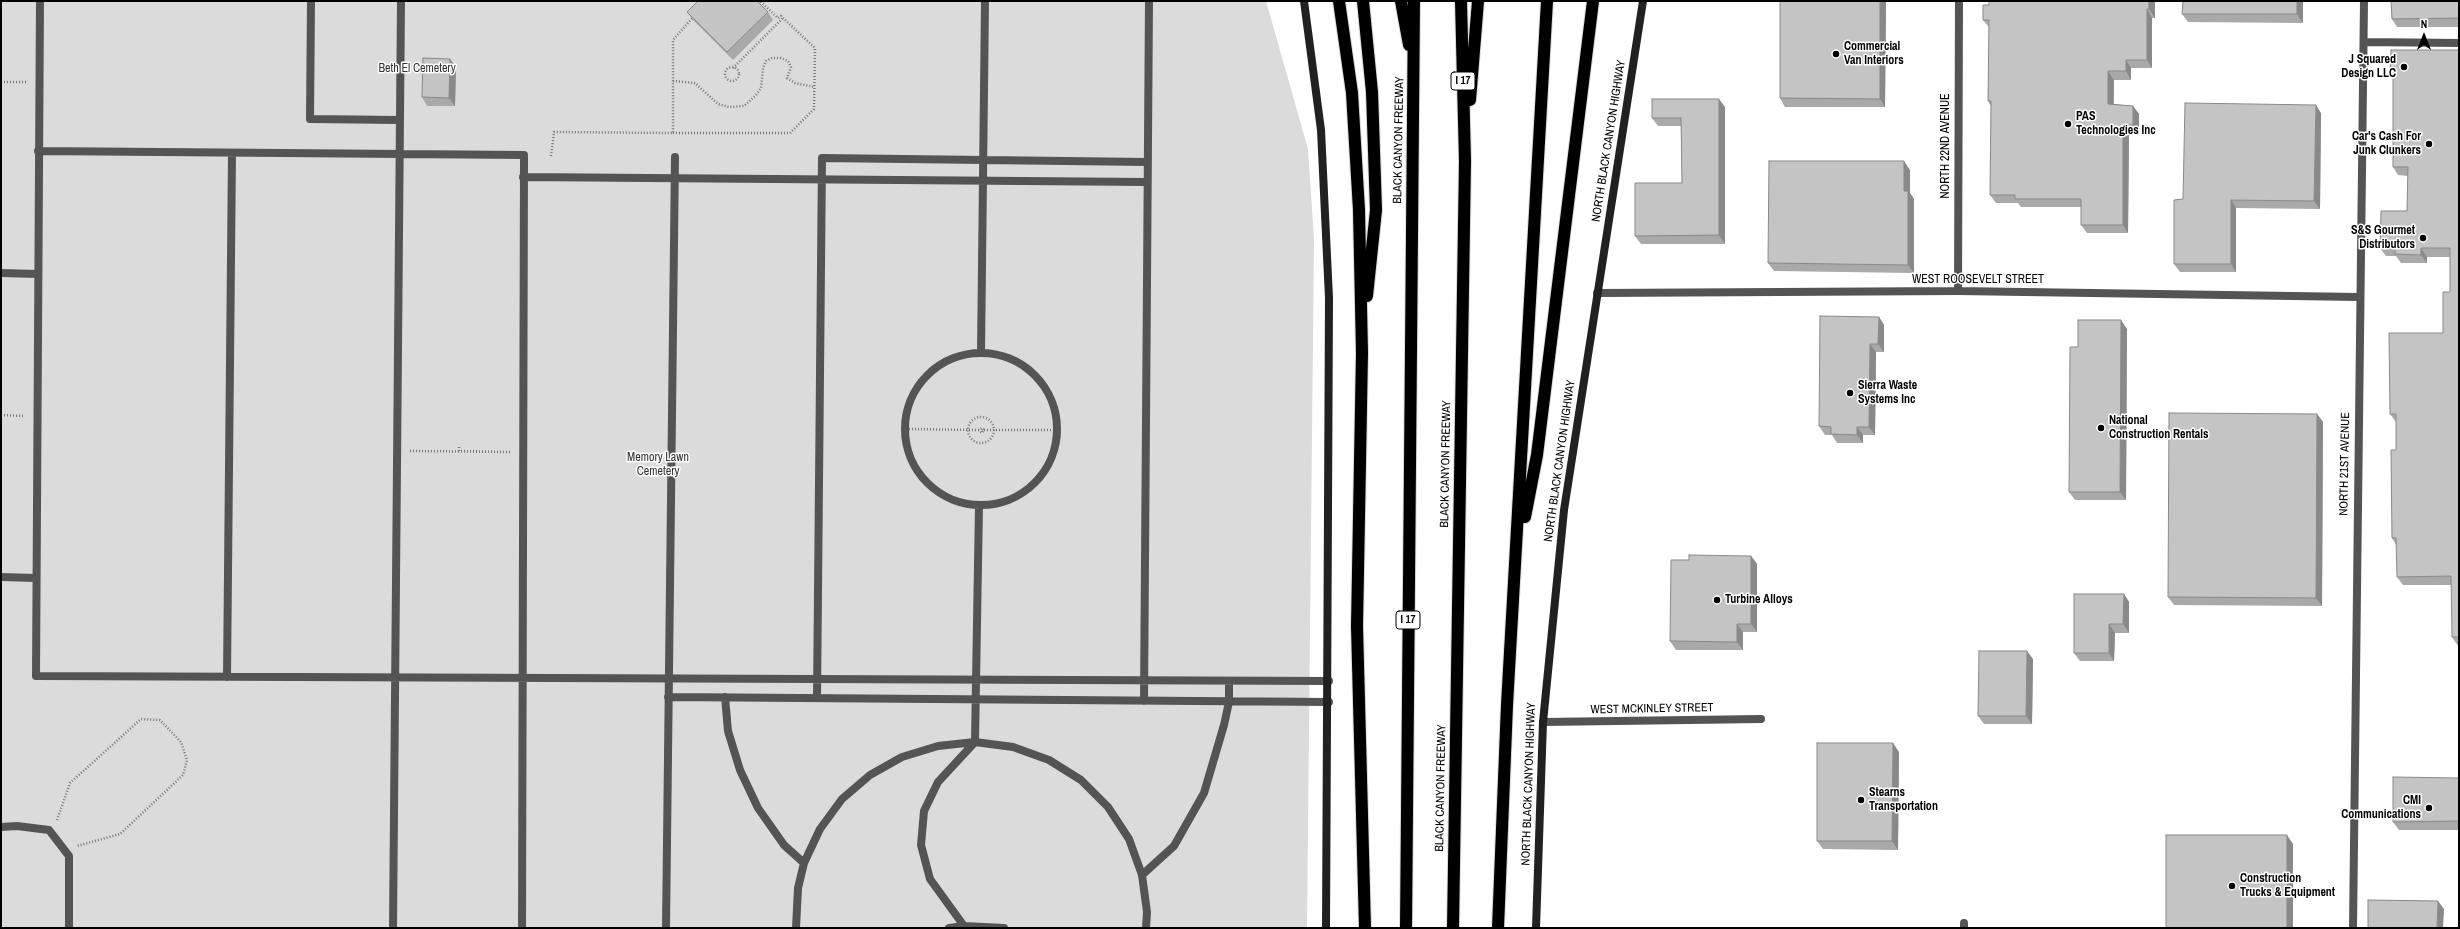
<!DOCTYPE html>
<html>
<head>
<meta charset="utf-8">
<style>
  body { margin:0 }
  #map { position:relative; width:2460px; height:929px; overflow:hidden; background:#fff; font-family:"Archivo Narrow",sans-serif }
  canvas { display:block }
  .frame { position:absolute; inset:0; border:2px solid #000; pointer-events:none }
  .north { position:absolute; left:2404px; top:16px; width:40px; height:40px; -webkit-text-stroke:3px #fff; paint-order:stroke; rotate:0deg; font-size:11px; font-weight:700; line-height:16px; text-align:center; color:#000 }
  .north::after { content:''; display:block; margin:auto; width:14px; height:18px; background:#000; clip-path:polygon(50% 0,100% 100%,50% 72%,0 100%) }
</style>
</head>
<body>
<div id="map">
<canvas width="2460" height="929"></canvas>
<div class="frame"></div>
<div class="north">N</div>
</div>
<script>
const context = document.querySelector('canvas').getContext('2d');
context.lineJoin = 'round';
function fill(path, color) {
  context.fillStyle = color;
  context.fill(path, 'evenodd');
}
function toPath(rows) {
  const path = new Path2D();
  for (const r of rows) {
    if (r.length === 3) {
      path.moveTo(r[0] + r[2], r[1]);
      path.arc(r[0], r[1], r[2], 0, 2 * Math.PI);
      continue;
    }
    path.moveTo(r[0], r[1]);
    for (let i = 2; i < r.length; i += 2) path.lineTo(r[i], r[i + 1]);
  }
  return path;
}
function stroke(path, color, width, dash) {
  context.strokeStyle = color;
  context.lineWidth = width;
  context.lineCap = dash ? 'butt' : 'round';
  context.setLineDash(dash || []);
  context.stroke(path);
}
function drawText(font, color, halo, rows, align = 'center') {
  context.font = font + ' "Archivo Narrow",sans-serif';
  context.lineWidth = 3;
  context.setLineDash([]);
  context.textBaseline = 'middle';
  context.strokeStyle = halo;
  context.fillStyle = color;
  for (const [text, x, y, turn = 0] of rows) {
    context.save();
    context.translate(x, y);
    context.rotate((+turn || 0) * Math.PI / 180);
    context.textAlign = isNaN(turn) ? turn : align;
    if (halo) context.strokeText(text, 0, 0);
    context.fillText(text, 0, 0);
    context.restore();
  }
}
fill(toPath([
  [1,1,1266,1,1308,149,1314,239,1307,928,1,928]
]), '#dbdbdb');
const motorway = toPath([
  [1339,1,1352,93,1359,210,1362,353,1357,626,1365,928],
  [1363,1,1372,92,1376,210,1367,296],
  [1401,1,1409,45],
  [1470,100,1478,1],
  [1525,517,1537,455,1593,1],
  [1406,928,1414,1],
  [1453,928,1465,161,1461,1],
  [1498,928,1507,705,1547,1]
]);
stroke(motorway, '#dbdbdb', 14);
stroke(toPath([
  [732,74,7],
  [733,68,783,18],
  [673,81,695,83,718,104,729,107,744,106,756,95,761,88,763,68,766,61,772,58,781,58,788,61,791,67,787,78,795,83,815,87],
  [1,82,26,82],
  [673,133,790,133,814,109,815,48,781,16,778,18,760,1],
  [551,156,554,132,673,133,673,40,694,16],
  [1,415,24,416],
  [981,430,13],
  [906,429,979,430,982,428,984,430,982,433,979,430],
  [984,430,1058,430],
  [459,447,459,451,512,452],
  [410,451,511,452],
  [57,820,70,783,141,719,160,720,181,742,187,760,183,775,120,834,77,846]
]), '#767676', 2.5, [1, 2]);
stroke(toPath([
  [40,1,36,676,1329,681],
  [311,1,310,119,400,120],
  [38,151,524,155,522,928],
  [523,177,1147,182],
  [1,273,37,274],
  [981,353,985,1],
  [981,429,76],
  [1,577,36,578],
  [227,677,232,153],
  [668,697,1329,702],
  [725,697,728,731,740,770,758,808,784,845,804,863],
  [817,698,822,158,1147,162],
  [1144,701,1149,1],
  [1,827,17,826,49,830,69,856,69,928],
  [1142,875,1174,846,1204,793,1224,725,1229,702,1229,681],
  [964,926,930,879,921,845,924,811,938,782,975,742,979,505],
  [393,928,401,1],
  [666,928,675,157],
  [796,928,798,888,804,863,820,829,842,799,870,775,902,757,938,746,975,742,1013,747,1049,760,1081,780,1108,807,1129,839,1142,875,1147,912,1146,928],
  [949,928,964,926,1004,928]
]), '#545454', 8);
stroke(toPath([
  [2364,42,2459,43],
  [1958,291,1959,1],
  [1597,293,1958,291,2359,297],
  [1543,722,1761,719],
  [1964,928,1964,923],
  [2353,928,2364,1]
]), '#545454', 8);
stroke(toPath([
  [1304,1,1321,130,1329,298,1326,928],
  [1536,928,1543,722,1564,510,1643,1]
]), '#212121', 8);
stroke(motorway, '#000', 12);
fill(toPath([
  [1886,1,1885,107,1785,107,1780,98],
  [2155,1,2155,18,2152,18,2152,68,2131,68,2131,80,2114,80,2114,104,2133,106,2139,114,2139,133,2129,133,2128,233,2087,233,2081,225,2081,207,2021,207,2018,203,1996,203,1990,195,1991,106,1988,101,1989,27,1983,20,1989,5],
  [2183,1,2303,1,2303,23,2188,22,2182,14],
  [2459,1,2459,27,2397,27,2392,19],
  [687,12,768,12,773,20,733,60,693,20],
  [2459,50,2459,646,2458,646,2452,637,2452,585,2403,585,2397,577,2397,546,2392,538,2396,450,2396,422,2390,414,2443,333,2450,292,2450,257,2427,257,2427,263,2401,263,2396,256,2386,256,2380,248,2407,211,2408,176,2398,175,2393,167,2393,77,2390,73],
  [456,67,455,106,427,106,422,97],
  [1725,107,1725,244,1641,244,1635,236,1682,183,1681,126,1658,126,1652,118],
  [2321,113,2320,209,2236,208,2236,272,2180,272,2174,264,2183,199],
  [1910,170,1910,193,1914,199,1914,273,1774,271,1768,263],
  [1879,317,1884,325,1884,352,1876,352,1875,435,1863,435,1863,443,1837,443,1832,435,1825,435,1819,426],
  [2127,329,2126,500,2075,500,2069,492,2078,347],
  [2317,414,2323,422,2322,606,2174,605,2168,597],
  [1751,556,1757,564,1757,632,1743,632,1743,650,1676,650,1670,641,1689,560],
  [2124,594,2129,602,2129,633,2115,633,2114,661,2080,661,2074,653],
  [2033,659,2032,724,1984,724,1978,716],
  [1899,752,1898,850,1823,849,1817,841],
  [2459,778,2459,830,2399,830,2393,822]
]), '#a9a9a9');
fill(toPath([
  [1880,1,1886,1,1885,107,1880,99],
  [2149,1,2155,1,2155,18,2149,9],
  [2297,1,2303,1,2303,23,2297,14],
  [2147,9,2152,18,2152,68,2147,60],
  [450,59,456,67,455,106,449,98],
  [2126,60,2131,68,2131,80,2126,71],
  [2108,71,2114,80,2113,112,2108,104],
  [1719,99,1725,107,1725,244,1719,235],
  [2316,105,2321,113,2320,209,2314,201],
  [2133,106,2139,114,2139,133,2133,125],
  [2123,125,2129,133,2128,233,2123,225],
  [1904,161,1910,170,1910,193,1914,199,1914,273,1908,265,1904,191],
  [2231,200,2236,208,2236,272,2231,264],
  [2421,248,2427,257,2427,263,2421,255],
  [1879,317,1884,325,1884,352,1878,344],
  [2121,320,2127,329,2126,500,2120,492],
  [1870,344,1876,352,1875,435,1869,427],
  [2317,414,2323,422,2322,606,2316,598],
  [1857,427,1863,435,1863,443,1857,435],
  [1751,556,1757,564,1757,632,1751,624],
  [2124,594,2129,602,2129,633,2123,624],
  [1737,624,1743,632,1743,650,1737,642],
  [2109,624,2115,633,2114,661,2109,653],
  [2027,651,2033,659,2032,724,2026,716],
  [1893,743,1899,752,1898,850,1892,841],
  [2287,835,2293,844,2293,928,2287,928],
  [2438,901,2444,909,2443,928,2437,928]
]), '#898989');
const building = toPath([
  [698,1,757,1,768,12,727,52,687,12,698,1],
  [1780,1,1880,1,1880,99,1780,98,1780,1],
  [1989,1,2149,1,2149,9,2147,9,2147,60,2126,60,2126,71,2108,71,2108,104,2133,106,2133,125,2123,125,2123,225,2081,225,2081,199,2015,199,2015,195,1990,195,1991,101,1988,101,1989,20,1983,20,1983,5,1989,5,1989,1],
  [2183,1,2297,1,2297,14,2182,14,2183,1],
  [2391,1,2459,1,2459,18,2392,19,2391,1],
  [2391,50,2459,50,2459,637,2452,637,2451,576,2397,577,2396,538,2392,538,2391,450,2396,450,2396,414,2390,414,2389,333,2443,333,2443,292,2450,292,2450,248,2421,248,2421,255,2395,254,2395,248,2380,248,2381,211,2407,211,2408,167,2393,167,2393,73,2390,73,2391,50],
  [423,58,450,59,449,98,422,97,423,58],
  [1652,99,1719,99,1719,235,1635,236,1635,183,1682,183,1681,118,1652,118,1652,99],
  [2185,103,2316,105,2314,201,2231,200,2231,264,2174,264,2174,200,2183,199,2185,103],
  [1769,161,1904,161,1904,191,1908,191,1908,265,1768,263,1769,161],
  [1820,316,1879,317,1878,344,1870,344,1869,427,1857,427,1857,435,1831,434,1831,427,1819,426,1820,316],
  [2078,320,2121,320,2120,492,2069,492,2070,347,2078,347,2078,320],
  [2169,413,2317,414,2316,598,2168,597,2169,413],
  [1689,555,1751,556,1751,624,1737,624,1737,642,1670,641,1671,560,1689,560,1689,555],
  [2074,594,2124,594,2123,624,2109,624,2109,653,2074,653,2074,594],
  [1979,651,2027,651,2026,716,1978,716,1979,651],
  [1817,743,1893,743,1892,841,1817,841,1817,743],
  [2393,777,2459,778,2459,821,2393,822,2393,777],
  [2166,835,2287,835,2287,928,2166,928,2166,835],
  [2368,900,2438,901,2437,928,2368,928,2368,900]
]);
fill(building, '#c4c4c4');
stroke(building, '#898989', 1);
for (const [x, y, r, color] of [
  [1836,54,4,"#000"],
  [2404,67,4,"#000"],
  [2068,124,4,"#000"],
  [2429,144,4,"#000"],
  [2423,238,4,"#000"],
  [1850,393,4,"#000"],
  [2101,428,4,"#000"],
  [1717,600,4,"#000"],
  [1861,800,4,"#000"],
  [2429,808,4,"#000"],
  [2232,886,4,"#000"]
]) {
  const dot = new Path2D();
  dot.arc(x, y, r, 0, 2 * Math.PI);
  context.fillStyle = color;
  context.fill(dot);
  stroke(dot, '#fff', 1.5);
}
for (const [x, y, w] of [
  [1463,81,24],
  [1408,620,24]
]) {
  const box = new Path2D();
  box.roundRect(x - w / 2, y - 9, w, 18, 3);
  context.fillStyle = '#fff';
  context.fill(box);
  stroke(box, '#000', 1);
}
drawText('bold 11px', '#000', null, [
  ["I 17",1463,81],
  ["I 17",1408,620]
]);
drawText('bold 12px', '#000', '#fff', [
  ["Commercial",1844,47],
  ["Van Interiors",1844,61],
  ["J Squared",2396,60,"right"],
  ["Design LLC",2396,74,"right"],
  ["PAS",2076,117],
  ["Technologies Inc",2076,131],
  ["Car's Cash For",2421,137,"right"],
  ["Junk Clunkers",2421,151,"right"],
  ["S&S Gourmet",2415,231,"right"],
  ["Distributors",2415,245,"right"],
  ["Sierra Waste",1858,386],
  ["Systems Inc",1858,400],
  ["National",2109,421],
  ["Construction Rentals",2109,435],
  ["Turbine Alloys",1725,600],
  ["Stearns",1869,793],
  ["Transportation",1869,807],
  ["CMI",2421,801,"right"],
  ["Communications",2421,815,"right"],
  ["Construction",2240,879],
  ["Trucks & Equipment",2240,893]
], 'left');
drawText('12px', '#323232', '#fff', [
  ["Beth El Cemetery",417,69],
  ["Memory Lawn",658,458],
  ["Cemetery",658,472]
]);
drawText('12px', '#000', '#fff', [
  ["BLACK CANYON FREEWAY",1399,140,-89],
  ["NORTH BLACK CANYON HIGHWAY",1609,141,-81],
  ["NORTH 22ND AVENUE",1946,146,-90],
  ["WEST ROOSEVELT STREET",1978,280],
  ["NORTH BLACK CANYON HIGHWAY",1560,461,-82],
  ["BLACK CANYON FREEWAY",1446,464,-89],
  ["NORTH 21ST AVENUE",2345,464,-89],
  ["WEST MCKINLEY STREET",1652,709,-1],
  ["NORTH BLACK CANYON HIGHWAY",1529,784,-88],
  ["BLACK CANYON FREEWAY",1441,788,-89]
]);
</script>
</body>
</html>
